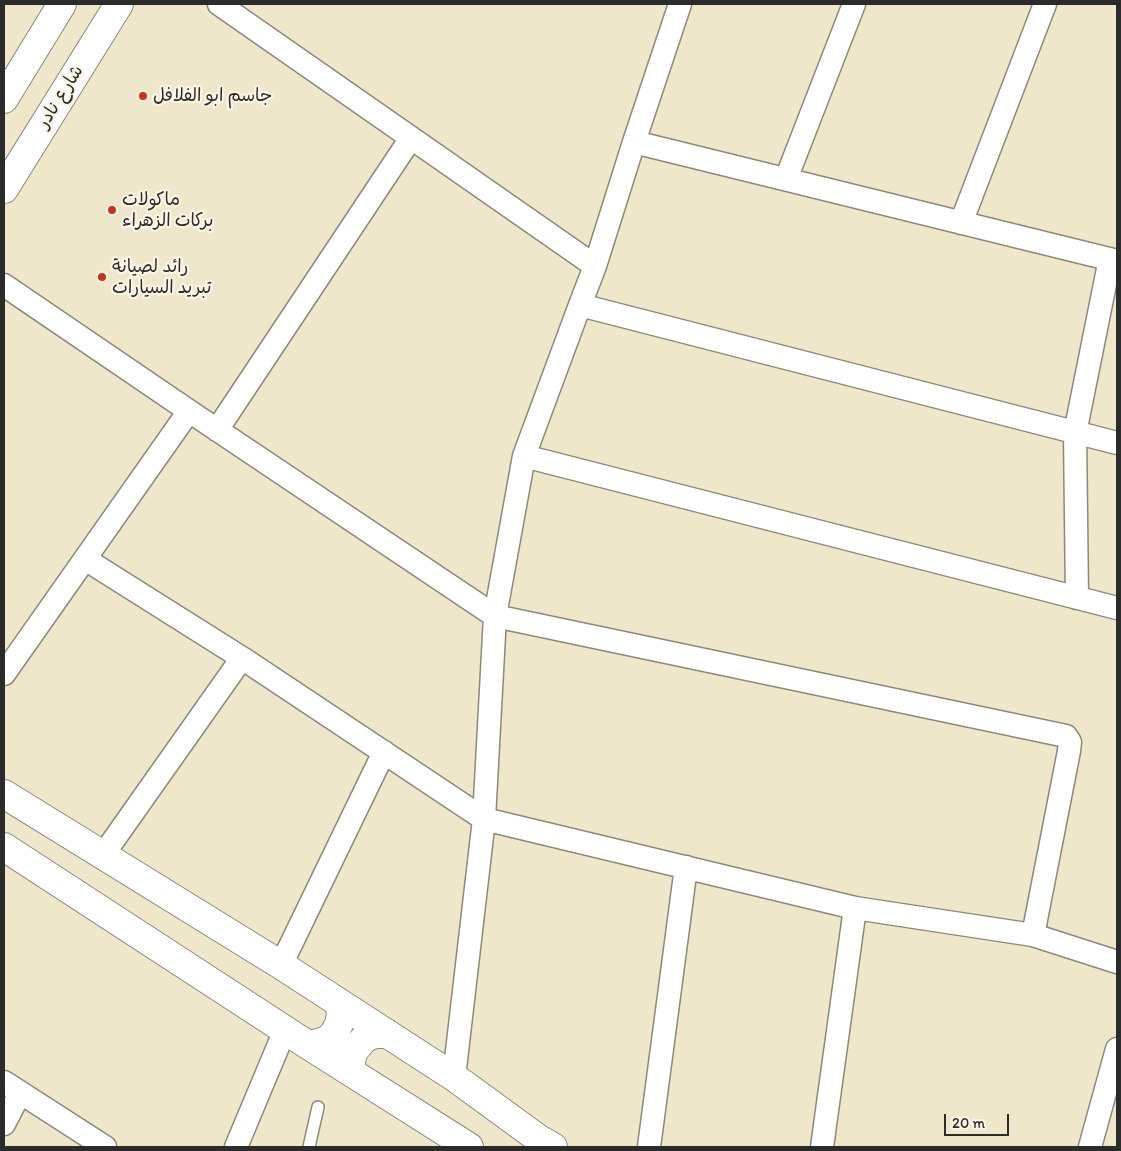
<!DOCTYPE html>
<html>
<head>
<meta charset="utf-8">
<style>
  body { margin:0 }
  #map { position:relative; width:1121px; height:1151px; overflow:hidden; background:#efe7ca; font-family:Itim,sans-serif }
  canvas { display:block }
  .frame { position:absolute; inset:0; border:5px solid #2b2b2b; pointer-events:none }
  .scale { position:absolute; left:944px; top:1114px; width:65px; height:22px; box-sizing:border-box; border:2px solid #2b2b2b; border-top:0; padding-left:6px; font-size:15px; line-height:18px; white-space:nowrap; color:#2b2b2b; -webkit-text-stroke:4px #fcf5e5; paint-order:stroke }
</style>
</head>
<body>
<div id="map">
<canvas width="1121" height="1151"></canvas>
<div class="frame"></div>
<div class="scale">20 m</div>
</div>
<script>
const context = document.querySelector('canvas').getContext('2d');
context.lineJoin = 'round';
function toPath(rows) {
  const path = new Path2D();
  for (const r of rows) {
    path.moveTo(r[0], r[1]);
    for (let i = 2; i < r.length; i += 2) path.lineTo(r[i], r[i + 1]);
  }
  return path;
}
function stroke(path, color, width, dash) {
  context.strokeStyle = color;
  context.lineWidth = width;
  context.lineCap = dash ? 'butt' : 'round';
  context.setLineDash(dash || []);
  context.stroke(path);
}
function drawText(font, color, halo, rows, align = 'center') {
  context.font = font + ' Itim,"Playpen Sans Arabic",sans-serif';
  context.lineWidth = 4.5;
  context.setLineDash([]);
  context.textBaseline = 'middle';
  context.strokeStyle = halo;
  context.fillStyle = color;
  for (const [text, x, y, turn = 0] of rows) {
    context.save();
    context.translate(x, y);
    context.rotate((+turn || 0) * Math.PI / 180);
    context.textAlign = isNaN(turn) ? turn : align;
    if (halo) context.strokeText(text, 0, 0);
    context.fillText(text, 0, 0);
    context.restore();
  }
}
const lane = toPath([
  [309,1147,318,1107]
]);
const street = toPath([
  [219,4,595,266],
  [634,142,1117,261],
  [786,179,854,4],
  [961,223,1045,4],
  [4,285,189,411,495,616,1066,736,1070,742,1069,751,1033,935],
  [580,305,1117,443],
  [217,430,411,138],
  [524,456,1117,608],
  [85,559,242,658,484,819,855,908,1033,935,1117,962],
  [1077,598,1075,433,1110,259],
  [4,674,189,411],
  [103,855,242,658],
  [281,965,384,752],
  [454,1077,484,819,495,616,524,456,580,305,595,266,634,142,680,4],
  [4,1082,105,1147],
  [4,1124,20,1093],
  [236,1147,285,1030],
  [649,1147,686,867],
  [822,1147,855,908],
  [1090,1147,1117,1049]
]);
const secondary = toPath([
  [4,794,281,965,454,1077,539,1139,553,1147],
  [4,847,308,1045,469,1147],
  [308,1045,318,1043,325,1041,331,1037,335,1032,339,1024,341,1014,339,1003],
  [352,1073,351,1062,353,1052,363,1040,369,1036,376,1034,388,1034]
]);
const primary = toPath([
  [4,99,62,4],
  [4,189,119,4]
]);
stroke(lane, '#8d897a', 14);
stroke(street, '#8d897a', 25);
stroke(secondary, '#8d897a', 30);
stroke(primary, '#8d897a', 30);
stroke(lane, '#fff', 11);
stroke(street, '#fff', 22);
stroke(secondary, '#fff', 28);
stroke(primary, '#fff', 28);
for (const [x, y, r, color] of [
  [143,96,5,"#c8321e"],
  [112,210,5,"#c8321e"],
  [102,277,5,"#c8321e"]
]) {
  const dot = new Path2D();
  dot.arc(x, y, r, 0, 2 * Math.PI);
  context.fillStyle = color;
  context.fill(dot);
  stroke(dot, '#fcf5e5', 2);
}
drawText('18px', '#2b2b2b', '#fcf5e5', [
  ["جاسم ابو الفلافل",153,96],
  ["ماكولات",122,200],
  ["بركات الزهراء",122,221],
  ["رائد لصيانة",112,267],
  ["تبريد السيارات",112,288]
], 'left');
drawText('18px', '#2b2b2b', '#fcf5e5', [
  ["شارع نادر",61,97,-58]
]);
</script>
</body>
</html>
